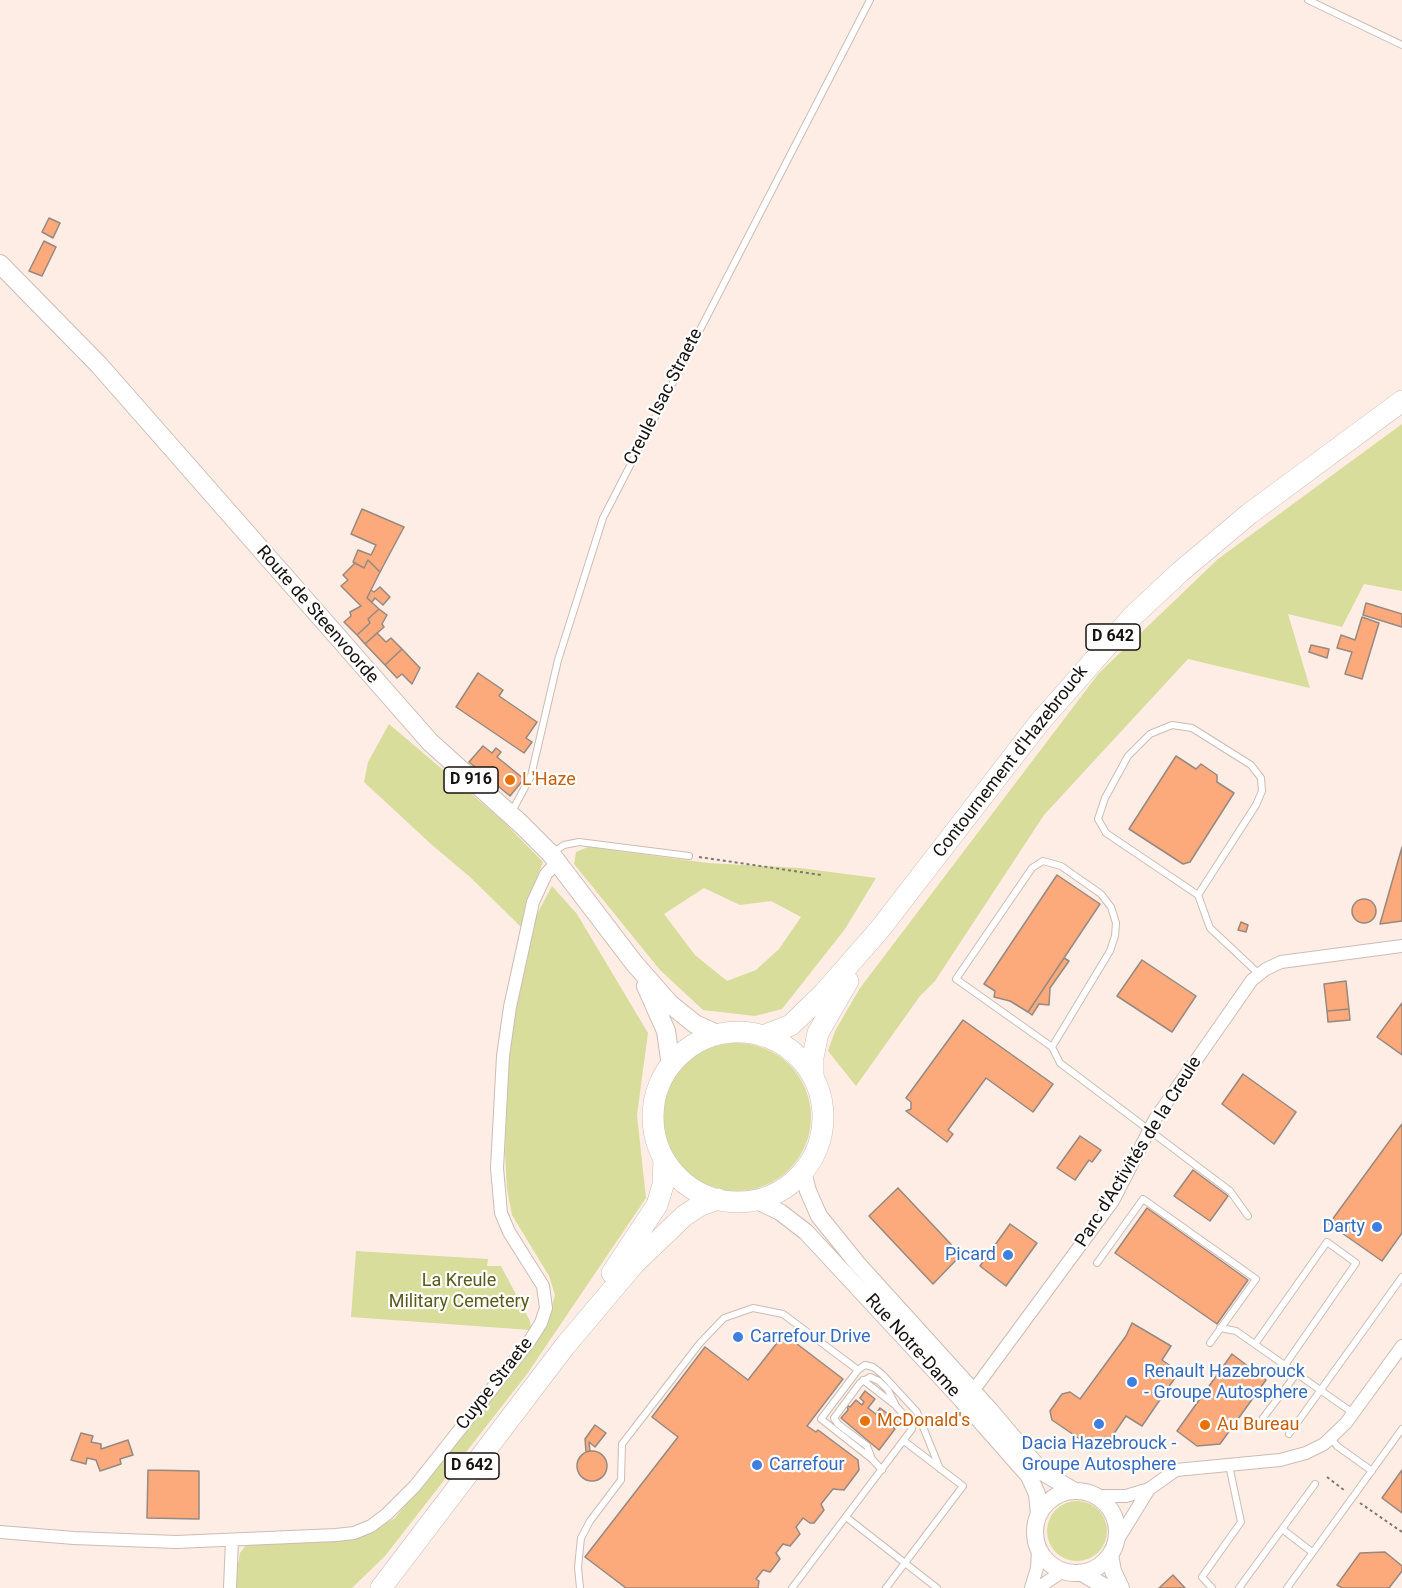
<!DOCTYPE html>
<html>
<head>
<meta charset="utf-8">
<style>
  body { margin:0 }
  canvas { display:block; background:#fdede4 }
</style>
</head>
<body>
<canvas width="1402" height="1588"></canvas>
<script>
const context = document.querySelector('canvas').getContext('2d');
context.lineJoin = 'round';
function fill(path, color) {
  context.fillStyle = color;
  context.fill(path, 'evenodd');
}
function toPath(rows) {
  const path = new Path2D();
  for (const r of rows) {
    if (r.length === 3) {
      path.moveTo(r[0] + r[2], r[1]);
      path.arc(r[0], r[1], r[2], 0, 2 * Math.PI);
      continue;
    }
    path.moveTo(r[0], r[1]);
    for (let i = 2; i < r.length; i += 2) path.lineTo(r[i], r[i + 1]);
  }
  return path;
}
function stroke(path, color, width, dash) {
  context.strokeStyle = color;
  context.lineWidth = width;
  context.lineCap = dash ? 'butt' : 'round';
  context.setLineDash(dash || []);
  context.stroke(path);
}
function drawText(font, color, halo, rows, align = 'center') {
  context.font = font + ' Roboto,sans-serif';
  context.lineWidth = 4.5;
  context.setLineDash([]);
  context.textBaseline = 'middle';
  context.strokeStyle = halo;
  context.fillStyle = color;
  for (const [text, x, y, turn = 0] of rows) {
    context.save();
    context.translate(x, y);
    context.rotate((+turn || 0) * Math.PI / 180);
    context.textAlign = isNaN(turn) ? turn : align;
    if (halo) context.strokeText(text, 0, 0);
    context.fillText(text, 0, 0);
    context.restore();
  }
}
fill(toPath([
  [1402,424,1402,591,1364,584,1342,627,1288,614,1310,688,1188,659,1044,815,935,981,920,996,856,1086,828,1051,835,1031,860,988,1099,673,1218,559],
  [389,724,502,820,543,862,526,905,522,928,470,877,432,845,364,782,368,762],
  [588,847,708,863,800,868,876,878,845,929,782,1009,755,1016,703,1010,660,970,574,864,576,852],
  [704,888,740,905,771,901,801,917,779,949,756,970,727,981,695,955,664,914],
  [552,886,577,914,648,1033,637,1115,646,1198,527,1374,385,1556,352,1588,234,1588,240,1553,246,1545,360,1538,395,1518,539,1337,547,1323,555,1295,549,1276,512,1215,507,1189,505,1154,509,1046,535,918],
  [737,1117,74],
  [356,1251,488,1259,487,1266,501,1266,530,1321,531,1328,530,1330,351,1317],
  [1077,1531,30]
]), '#d8dd9b');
const building = toPath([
  [49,218,60,223,53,238,42,232,49,218],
  [44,241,56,247,42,276,29,271,44,241],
  [362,509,404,527,380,572,368,560,364,568,353,562,358,550,371,555,376,545,351,534,362,509],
  [368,560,380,572,367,598,379,609,368,619,370,623,357,635,344,622,351,616,350,612,361,606,341,586,348,580,343,575,355,563,364,568,368,560],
  [380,587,390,597,383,605,375,598,372,602,367,598,371,590,374,592,380,587],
  [1366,603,1402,614,1402,627,1363,615,1366,603],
  [379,609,387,615,382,624,384,627,365,644,357,635,370,623,368,619,379,609],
  [1362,617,1379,623,1362,679,1345,674,1352,652,1337,648,1341,635,1355,640,1362,617],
  [377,633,386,642,391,638,402,649,385,665,365,644,377,633],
  [1311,645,1329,649,1327,658,1309,652,1311,645],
  [402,649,420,668,412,684,402,674,397,678,385,665,402,649],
  [478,673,503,690,499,696,537,722,526,738,532,742,524,753,456,707,478,673],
  [483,746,492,753,496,748,501,752,497,757,524,779,510,796,469,762,483,746],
  [1176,756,1196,769,1201,764,1217,775,1217,782,1234,793,1190,862,1183,864,1129,829,1176,756],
  [1402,847,1402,921,1380,924,1402,847],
  [1057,875,1100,904,1028,1012,1010,1001,994,997,995,991,984,984,1057,875],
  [1364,911,12],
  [1241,922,1248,925,1246,932,1238,930,1241,922],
  [1064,958,1069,961,1050,988,1049,1005,1039,1004,1032,1015,1028,1012,1064,958],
  [1142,960,1196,996,1172,1032,1117,996,1142,960],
  [1346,981,1349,1009,1327,1011,1324,984,1346,981],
  [1402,1003,1402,1055,1377,1037,1402,1003],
  [1349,1009,1350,1020,1328,1022,1327,1011,1349,1009],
  [963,1020,1053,1084,1033,1112,986,1078,948,1130,953,1134,947,1142,906,1111,911,1109,911,1102,906,1098,963,1020],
  [1243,1074,1296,1112,1274,1144,1222,1104,1243,1074],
  [1402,1124,1402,1233,1382,1261,1329,1224,1402,1124],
  [1080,1136,1101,1150,1092,1162,1089,1160,1075,1180,1057,1168,1080,1136],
  [1193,1170,1228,1196,1210,1221,1174,1196,1193,1170],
  [898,1188,961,1255,933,1284,869,1216,898,1188],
  [1147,1208,1248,1280,1217,1324,1115,1253,1147,1208],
  [1010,1224,1037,1243,1006,1286,980,1266,1010,1224],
  [1132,1323,1171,1346,1162,1360,1179,1372,1142,1426,1126,1416,1104,1448,1096,1450,1052,1420,1050,1411,1062,1394,1070,1392,1080,1399,1126,1336,1132,1323],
  [784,1334,843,1379,807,1426,816,1432,818,1430,858,1460,859,1470,844,1490,833,1489,821,1504,824,1510,814,1523,810,1523,803,1518,796,1527,800,1534,790,1546,783,1544,776,1553,780,1559,770,1572,763,1570,756,1579,759,1581,758,1588,626,1588,585,1557,678,1437,652,1417,705,1347,748,1380,784,1334],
  [1232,1354,1266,1380,1220,1444,1197,1446,1177,1431,1232,1354],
  [865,1391,875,1399,868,1408,895,1429,879,1450,841,1418,848,1410,847,1405,850,1407,856,1400,862,1405,864,1402,860,1398,865,1391],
  [880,1408,899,1422,894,1428,876,1414,880,1408],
  [595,1425,606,1433,595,1447,589,1442,590,1451,586,1452,585,1439,595,1425],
  [81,1433,93,1436,91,1442,101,1444,101,1449,128,1440,133,1455,120,1459,121,1464,100,1471,96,1460,87,1458,86,1464,71,1460,81,1433],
  [592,1466,15],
  [148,1470,199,1471,199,1519,147,1518,148,1470],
  [1402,1470,1402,1513,1382,1498,1402,1470],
  [1385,1552,1402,1566,1402,1571,1389,1588,1342,1588,1337,1585,1360,1553,1385,1552],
  [1173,1575,1185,1588,1159,1588,1173,1575]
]);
fill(building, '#fcaa7c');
stroke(building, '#978880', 1.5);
const lane = toPath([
  [1308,0,1402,45],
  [511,813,531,776,558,660,603,518,870,0],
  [552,853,564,845,579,842,689,856],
  [1198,895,1106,833,1098,819,1105,798,1128,756,1150,734,1172,725,1192,728,1251,765,1261,778,1262,791,1256,805,1198,895,1210,928,1259,974],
  [1052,1047,1110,951,1115,936,1116,923,1111,907,1101,894,1061,866,1043,861,1032,868,956,979,1052,1047,1060,1063,1230,1191,1248,1216],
  [1097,1263,1143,1199,1256,1279,1210,1343],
  [1220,1328,1236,1331,1353,1413],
  [1255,1344,1327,1242,1356,1263,1285,1365],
  [863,1380,895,1405],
  [1263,1418,1297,1373],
  [1289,1434,1402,1277],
  [1331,1438,1337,1446,1372,1471],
  [882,1470,872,1459,821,1419,858,1370,865,1365,873,1367,882,1374,917,1412,940,1469],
  [846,1517,937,1588],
  [1282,1529,1312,1552],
  [580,1588,578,1567,581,1538,590,1521,621,1480,622,1444,700,1343,724,1318,753,1308,783,1314,858,1370],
  [792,1588,912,1429,911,1423,896,1406,888,1390,879,1381,870,1377,860,1383,834,1418,838,1424,867,1446,872,1459],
  [886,1588,963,1486,904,1441],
  [1212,1588,1202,1577,1241,1522,1229,1465],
  [1239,1588,1315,1484],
  [1287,1588,1402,1429]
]);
const street = toPath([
  [973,1391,1113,1201,1155,1119,1252,980,1266,969,1281,962,1402,946],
  [1098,1496,1126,1496,1149,1489],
  [0,1532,74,1538,176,1542,336,1535,354,1533,371,1526,387,1514,415,1486,529,1342,541,1323,546,1308,543,1286,509,1232,501,1213,497,1168,503,1056,510,1007,533,902,546,874,557,862],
  [1117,1541,1149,1489,1176,1470,1280,1460,1306,1453,1324,1444,1346,1423,1402,1346],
  [230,1588,232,1540],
  [1031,1588,1037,1568,1038,1549],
  [1038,1588,1063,1571]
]);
const secondary = toPath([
  [803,1172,808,1191,819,1216,857,1263,990,1410,1042,1472,1073,1490],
  [755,1200,780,1212,806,1232,961,1399,1029,1476,1037,1494,1039,1514],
  [1076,1532,41],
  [1110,1555,1113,1571,1121,1588],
  [1082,1573,1107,1588]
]);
const primary = toPath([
  [0,264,99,365,430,742,522,825,551,854,634,963,670,1004,695,1024,719,1035],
  [646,986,666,1031,671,1066]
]);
const highway = toPath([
  [738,1117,85],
  [763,1036,791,1025,824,993,880,929,1039,723,1133,616,1180,572,1249,514,1402,401],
  [813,1077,813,1057,818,1033,848,981],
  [612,1273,657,1205,663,1185,664,1159],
  [381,1588,565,1346,634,1264,684,1216,699,1206,718,1199]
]);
stroke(lane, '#ccbcb4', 8);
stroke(street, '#ccbcb4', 14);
stroke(secondary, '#ccbcb4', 18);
stroke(primary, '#ccbcb4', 20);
stroke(highway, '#ccbcb4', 22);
stroke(toPath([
  [699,857,821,875],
  [1327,1477,1344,1490],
  [1360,1503,1402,1532]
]), '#817771', 2, [3, 3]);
stroke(lane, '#fff', 6);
stroke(street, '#fff', 12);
stroke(secondary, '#fff', 16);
stroke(primary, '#fff', 18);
stroke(highway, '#fff', 21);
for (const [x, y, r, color] of [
  [510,780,6,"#e8710a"],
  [1377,1227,6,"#3f7fe0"],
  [1008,1255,6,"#3f7fe0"],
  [738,1337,6,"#3f7fe0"],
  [1132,1382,6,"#3f7fe0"],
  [865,1421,6,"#e8710a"],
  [1099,1424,6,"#3f7fe0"],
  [1205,1425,6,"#e8710a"],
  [757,1465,6,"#3f7fe0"]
]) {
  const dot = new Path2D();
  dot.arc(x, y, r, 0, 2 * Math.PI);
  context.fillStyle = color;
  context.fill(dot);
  stroke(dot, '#fefefe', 2);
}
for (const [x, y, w] of [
  [1113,637,54],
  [471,780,54],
  [472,1466,54]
]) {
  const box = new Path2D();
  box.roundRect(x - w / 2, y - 13, w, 26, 4.5);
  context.fillStyle = '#fefefe';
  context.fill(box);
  stroke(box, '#17120f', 1.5);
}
drawText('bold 16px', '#17120f', null, [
  ["D 642",1113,637],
  ["D 916",471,780],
  ["D 642",472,1466]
]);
drawText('18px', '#17120f', '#fefefe', [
  ["Creule Isac Straete",664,397,-63],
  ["Route de Steenvoorde",317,615,49],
  ["Contournement d'Hazebrouck",1011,762,-52],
  ["Parc d'Activités de la Creule",1139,1152,-58],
  ["Rue Notre-Dame",912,1346,48],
  ["Cuype Straete",495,1384,-52]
]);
drawText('18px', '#c56008', '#fefefe', [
  ["L'Haze",522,780],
  ["McDonald's",877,1421],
  ["Au Bureau",1217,1425]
], 'left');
drawText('18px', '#366cbe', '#fefefe', [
  ["Darty",1365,1227,"right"],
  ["Picard",996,1255,"right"],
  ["Carrefour Drive",750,1337],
  ["Renault Hazebrouck",1144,1372],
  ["- Groupe Autosphere",1144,1393],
  ["Dacia Hazebrouck -",1099,1444,"center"],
  ["Groupe Autosphere",1099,1465,"center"],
  ["Carrefour",769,1465]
], 'left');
drawText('18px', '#585b19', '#fefefe', [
  ["La Kreule",459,1281],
  ["Military Cemetery",459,1302]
]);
</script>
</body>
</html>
